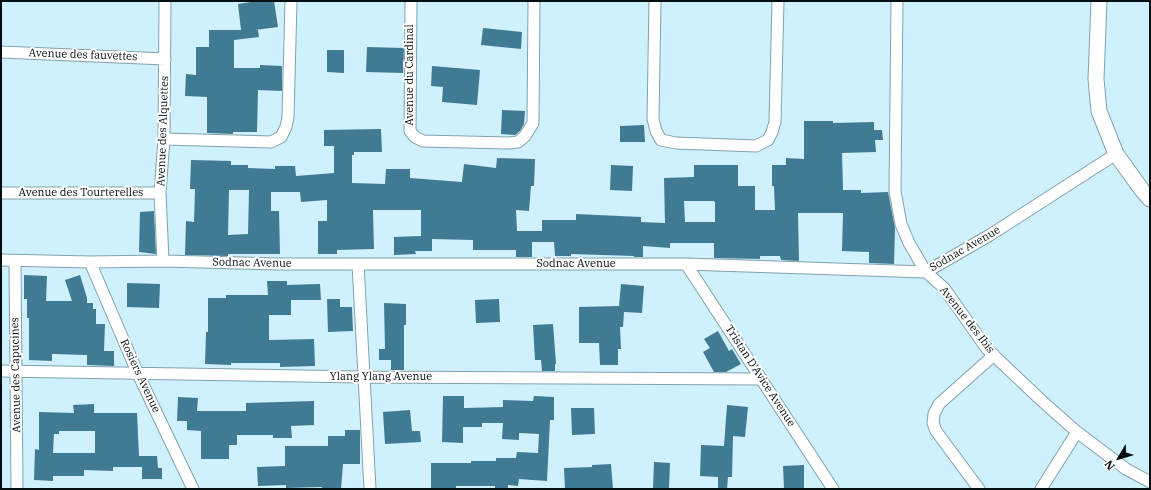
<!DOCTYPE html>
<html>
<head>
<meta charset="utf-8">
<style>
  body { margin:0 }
  #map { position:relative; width:1151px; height:490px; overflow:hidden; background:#cff0fe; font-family:"IBM Plex Serif",serif }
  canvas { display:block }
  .frame { position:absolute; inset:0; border:2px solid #040e12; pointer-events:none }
  .north { position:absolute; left:1099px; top:438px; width:40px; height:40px; -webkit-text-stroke:3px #fff; paint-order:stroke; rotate:232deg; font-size:11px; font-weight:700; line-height:16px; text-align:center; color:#040e12 }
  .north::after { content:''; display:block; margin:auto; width:14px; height:18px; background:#040e12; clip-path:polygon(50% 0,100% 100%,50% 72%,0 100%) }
</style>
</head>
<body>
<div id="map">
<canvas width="1151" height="490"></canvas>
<div class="frame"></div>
<div class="north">N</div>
</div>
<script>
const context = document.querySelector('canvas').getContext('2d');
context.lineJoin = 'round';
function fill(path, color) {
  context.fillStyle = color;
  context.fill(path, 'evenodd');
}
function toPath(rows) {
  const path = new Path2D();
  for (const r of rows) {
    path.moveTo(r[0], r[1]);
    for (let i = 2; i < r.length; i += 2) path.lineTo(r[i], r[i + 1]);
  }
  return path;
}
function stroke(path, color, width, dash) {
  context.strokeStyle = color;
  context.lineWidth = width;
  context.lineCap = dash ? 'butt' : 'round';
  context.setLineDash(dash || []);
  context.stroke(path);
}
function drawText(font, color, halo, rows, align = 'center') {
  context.font = font + ' "IBM Plex Serif",serif';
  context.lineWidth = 4;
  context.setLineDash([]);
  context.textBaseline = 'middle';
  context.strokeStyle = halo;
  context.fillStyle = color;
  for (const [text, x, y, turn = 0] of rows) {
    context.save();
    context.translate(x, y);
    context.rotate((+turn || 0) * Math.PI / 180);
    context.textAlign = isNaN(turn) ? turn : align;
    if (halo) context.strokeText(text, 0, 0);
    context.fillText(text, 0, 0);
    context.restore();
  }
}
fill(toPath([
  [257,1,274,1,278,27,255,30,258,30,259,37,234,40,234,68,260,68,260,65,282,66,282,91,258,90,257,132,233,132,233,134,207,133,207,97,185,96,186,74,196,75,196,47,209,47,209,30,241,30,238,4],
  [483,28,522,32,521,49,481,45],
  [367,47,404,48,403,73,366,72],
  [327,50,344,50,344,73,327,72],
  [432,66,480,70,477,105,442,102,443,87,431,86],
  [502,110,525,111,524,124,520,131,515,135,501,134],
  [804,121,833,121,833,123,874,122,874,130,882,130,883,140,875,140,876,152,842,153,843,190,861,190,861,193,888,192,895,228,894,264,869,263,869,252,842,251,843,213,798,213,799,261,781,260,780,256,760,256,760,259,714,258,714,243,670,243,670,248,643,246,643,257,634,257,634,256,571,254,571,256,555,256,554,242,532,242,532,257,516,257,516,250,473,250,473,240,432,239,432,251,415,251,416,254,394,255,394,237,421,236,421,210,373,210,374,249,337,250,337,254,318,254,318,221,327,221,327,200,301,202,300,192,271,192,271,211,279,211,280,254,228,254,228,256,185,255,186,221,194,222,195,189,190,189,191,160,231,161,231,165,248,165,248,168,275,169,275,166,295,166,296,176,334,173,334,146,324,146,324,130,381,129,382,152,354,152,354,155,352,155,352,183,385,184,386,169,410,169,410,178,462,182,464,164,496,168,497,158,535,159,534,186,531,186,529,211,516,210,517,231,542,231,542,220,576,220,576,214,641,217,641,222,665,223,664,178,694,177,694,165,738,165,738,186,755,186,755,210,775,210,774,186,772,186,772,165,786,165,786,158,804,159],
  [229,190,249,190,248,234,228,235],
  [684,201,713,201,715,202,715,222,685,222],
  [644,125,645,142,620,142,620,126],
  [611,165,633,166,632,191,610,190],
  [154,211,156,254,139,252,140,212],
  [24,275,47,276,46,301,72,301,65,280,80,275,87,298,87,303,93,303,93,309,96,309,96,324,105,324,104,351,114,351,114,366,87,365,87,355,52,354,52,361,29,360,29,318,27,318,27,299,24,299],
  [267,281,287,281,287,285,320,284,321,300,291,300,291,315,269,315,269,340,314,339,315,366,280,367,280,363,231,363,231,365,205,364,206,332,208,332,208,298,226,298,226,295,268,295],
  [127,283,160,284,159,308,127,307],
  [621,284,644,286,642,313,624,312,623,327,620,327,621,349,618,349,618,365,600,365,599,343,579,343,579,307,619,306],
  [327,299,340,299,340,307,352,307,353,331,328,332],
  [499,299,500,322,476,323,475,300],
  [384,303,406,304,406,325,404,325,404,370,391,370,391,360,379,360,379,349,385,349],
  [553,324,556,364,555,364,555,371,542,371,541,360,535,360,533,325],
  [718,331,729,351,732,349,741,364,726,372,714,372,703,352,710,348,704,339],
  [443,396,464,396,464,408,503,407,503,400,533,401,534,396,554,397,554,420,550,420,547,481,519,479,518,486,508,485,508,489,495,489,495,486,456,486,456,489,431,489,431,463,471,463,471,461,496,461,496,458,516,458,517,452,538,453,539,434,519,433,519,440,502,439,503,423,482,423,482,427,463,427,463,443,442,442],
  [178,397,198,398,197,411,246,411,246,403,314,401,314,425,291,426,292,438,273,438,273,435,237,435,237,445,229,445,229,459,201,459,201,431,187,430,187,421,177,421],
  [94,404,94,413,137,413,139,456,157,456,158,468,162,468,162,479,142,479,142,467,113,467,113,471,84,470,84,476,53,476,53,481,34,480,35,449,39,450,39,412,74,413,73,405],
  [59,431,95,431,95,453,53,453,54,434,59,434],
  [727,405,748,407,745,437,733,436,732,477,728,477,727,489,718,489,718,477,700,476,701,445,724,446],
  [571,408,594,408,595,434,572,435],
  [410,410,412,431,420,431,421,442,385,444,383,412],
  [345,430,360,430,360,464,343,464,341,489,322,489,322,487,286,488,286,485,258,486,257,467,285,466,285,446,328,446,328,436,345,436],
  [654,462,670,463,669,489,653,489],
  [611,464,613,489,565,489,564,468,592,467,592,465],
  [804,465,804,489,784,489,783,466]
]), '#417b93');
const minor = toPath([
  [411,1,410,131,415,137,423,141,508,143,518,142,525,136,533,123,534,1],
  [655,1,653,119,656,131,661,140,676,143,756,146,768,140,772,132,775,122,778,1],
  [897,1,895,191,901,224,909,243,926,272,944,288,987,349,1042,401,1077,432,1126,469,1150,482],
  [1,52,165,59],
  [164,139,271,142,281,137,286,127,288,117,291,1],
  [1,193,160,193],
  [1,260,90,262,163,261,279,264,686,264,926,272,990,235,1116,154],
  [15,261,17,489],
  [163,261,160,193,164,139,165,1],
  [90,262,138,374,193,489],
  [358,264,370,489],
  [686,264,833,489],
  [1,371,363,377,762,379],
  [979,489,936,431,933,423,934,414,939,404,994,355],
  [1041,489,1077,432]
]);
const secondary = toPath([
  [1099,1,1096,79,1099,111,1116,154,1142,190,1150,199]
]);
stroke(minor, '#82a1ae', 13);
stroke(secondary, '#82a1ae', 17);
stroke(minor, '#fff', 11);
stroke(secondary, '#fff', 15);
drawText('11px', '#040e12', '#fff', [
  ["Avenue des fauvettes",83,55,2],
  ["Avenue du Cardinal",410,75,-90],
  ["Avenue des Alquettes",163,131,-88],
  ["Avenue des Tourterelles",81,193],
  ["Sodnac Avenue",965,249,-30],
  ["Sodnac Avenue",252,263,1],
  ["Sodnac Avenue",576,264],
  ["Avenue des Ibis",967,320,52],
  ["Avenue des Capucines",16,375,-91],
  ["Rosiers Avenue",140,376,65],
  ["Tristan D'Avice Avenue",760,376,57],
  ["Ylang Ylang Avenue",381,377]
]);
</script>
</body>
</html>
